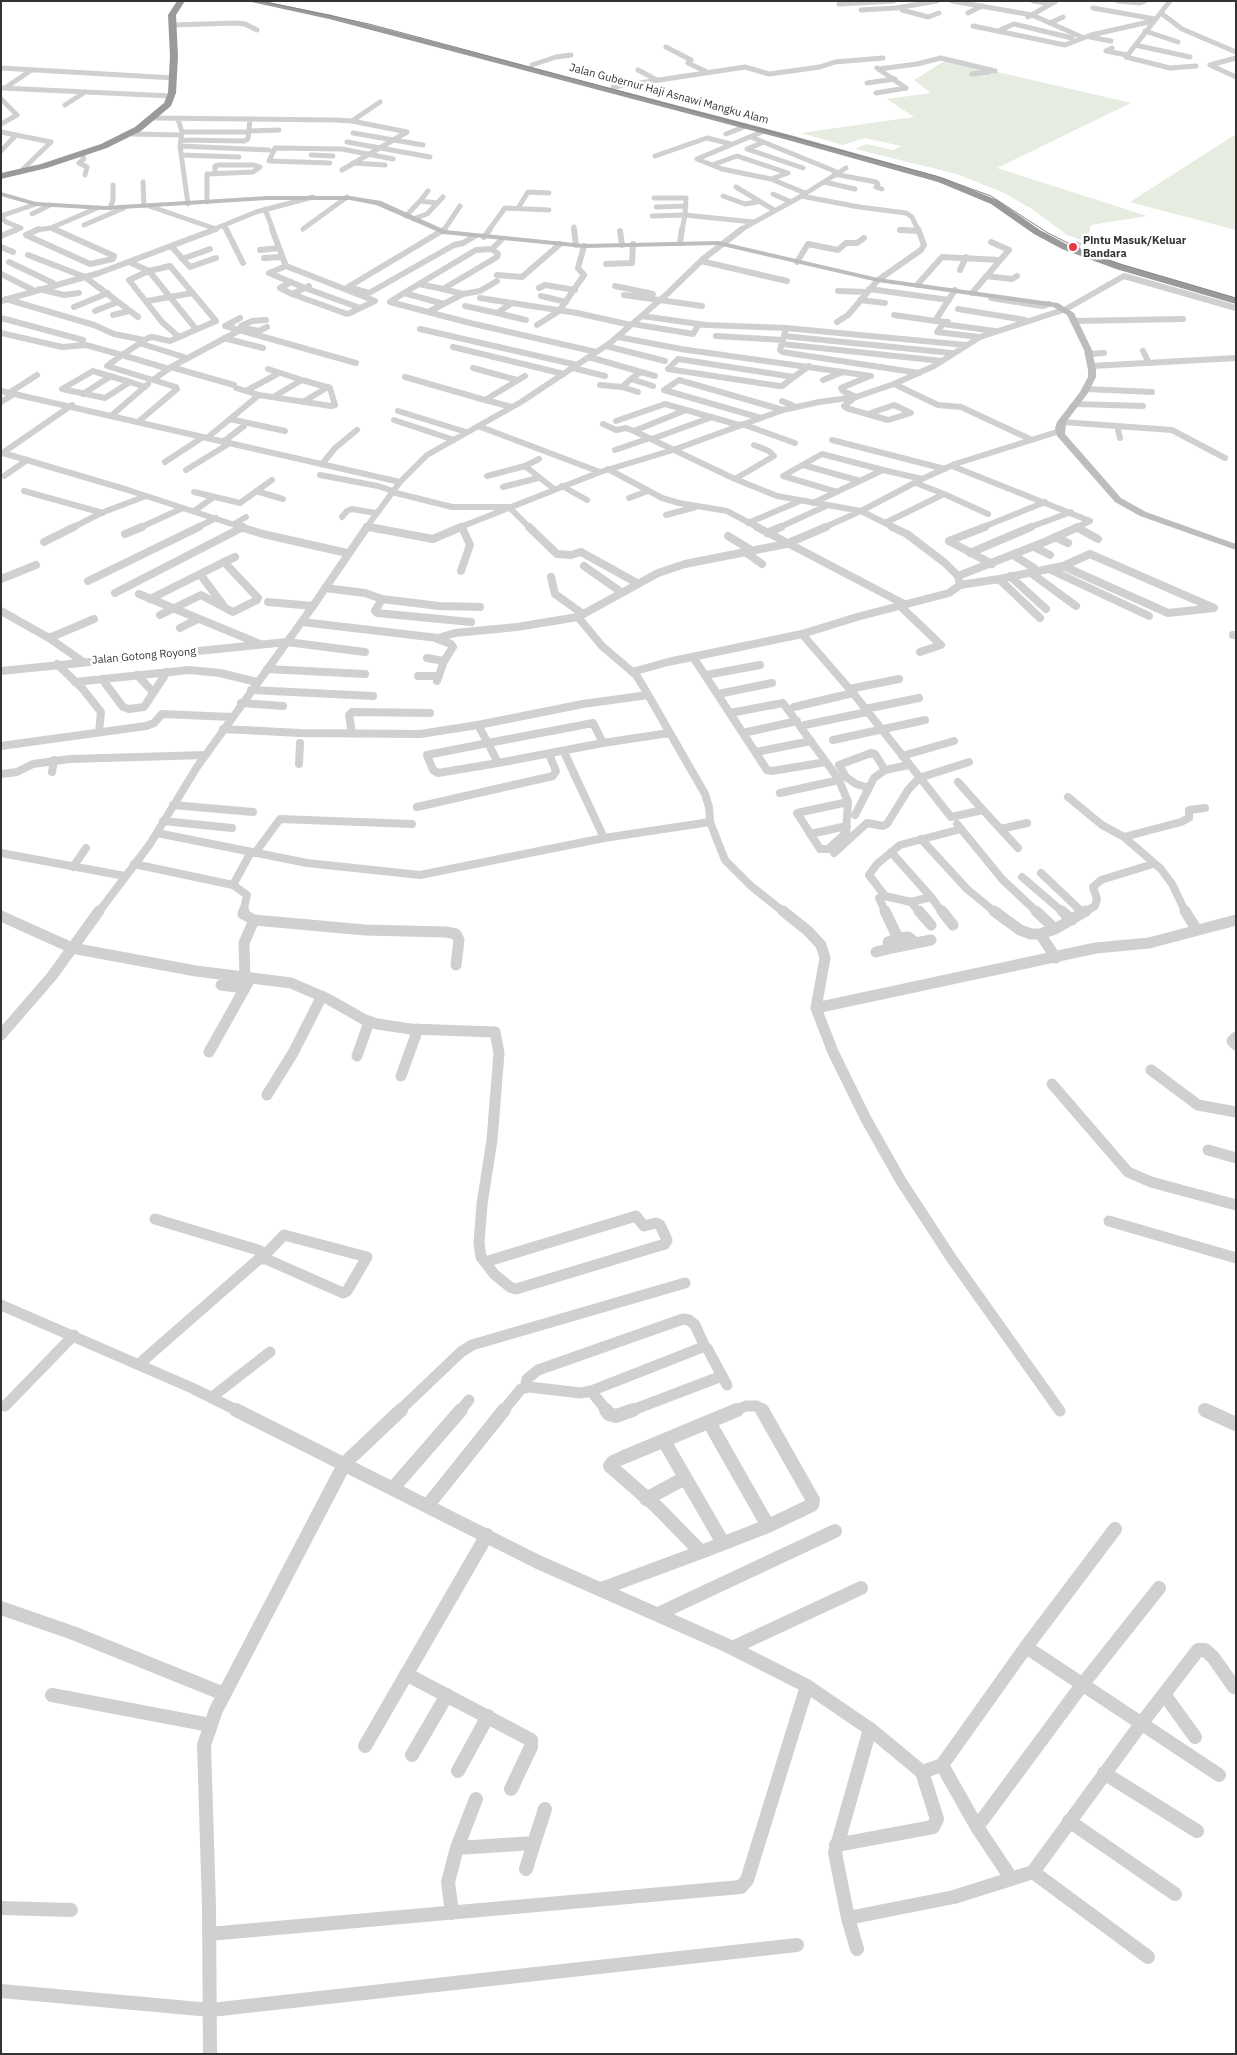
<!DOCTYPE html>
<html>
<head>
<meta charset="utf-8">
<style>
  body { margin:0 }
  #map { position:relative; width:1237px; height:2055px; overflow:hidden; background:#fff; font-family:"IBM Plex Sans",sans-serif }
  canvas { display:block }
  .frame { position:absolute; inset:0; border:2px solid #333; pointer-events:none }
</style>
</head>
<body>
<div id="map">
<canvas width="1237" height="2055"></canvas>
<div class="frame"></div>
</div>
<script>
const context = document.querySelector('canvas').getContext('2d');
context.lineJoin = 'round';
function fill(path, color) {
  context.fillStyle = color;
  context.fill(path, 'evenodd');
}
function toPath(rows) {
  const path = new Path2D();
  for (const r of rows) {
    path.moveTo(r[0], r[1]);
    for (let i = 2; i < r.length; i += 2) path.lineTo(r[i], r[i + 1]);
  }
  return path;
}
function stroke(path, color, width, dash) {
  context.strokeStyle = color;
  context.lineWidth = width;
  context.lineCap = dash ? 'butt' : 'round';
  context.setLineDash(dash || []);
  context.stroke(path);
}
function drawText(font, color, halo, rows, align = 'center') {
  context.font = font + ' "IBM Plex Sans",sans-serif';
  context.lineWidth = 5;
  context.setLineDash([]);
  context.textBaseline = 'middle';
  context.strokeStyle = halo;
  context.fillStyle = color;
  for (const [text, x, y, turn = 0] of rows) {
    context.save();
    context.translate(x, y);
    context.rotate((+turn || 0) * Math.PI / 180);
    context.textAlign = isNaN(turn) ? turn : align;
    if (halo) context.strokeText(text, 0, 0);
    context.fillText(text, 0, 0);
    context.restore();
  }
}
fill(toPath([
  [946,60,1131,103,997,168,1147,216,1091,225,1087,242,1067,235,1032,209,1002,192,957,174,855,149,866,144,893,150,901,146,865,138,843,145,801,133,914,117,887,99,931,93,914,80],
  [1236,134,1236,230,1130,202]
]), '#e6ecdf');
stroke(toPath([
  [1075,245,1080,247]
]), '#d6d6d6', 9, [9, 4.5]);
stroke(toPath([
  [952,1,1032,15,1084,38],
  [1033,1,1051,4],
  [1118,1,1140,3,1145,1],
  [1170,1,1126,57,1170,68,1196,66],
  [839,4,894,1],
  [1093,8,1155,19],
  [861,10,896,8,937,1],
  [902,10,928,17,939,13],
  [968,13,982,6],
  [1161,13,1182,29,1236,52],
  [1028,17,1056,1],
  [1050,23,1063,17],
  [172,25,237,23,245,24,257,30],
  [973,26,1065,45,1091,35,1153,21],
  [998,31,1014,24,1072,38],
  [1145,31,1178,42],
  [1090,37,1111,41],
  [1135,45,1190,57],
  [666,47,691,60,688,63,707,72],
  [1112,48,1106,51,1127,55],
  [1236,58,1210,65,1236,77],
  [532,65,556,57,571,55],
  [1,68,174,78],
  [877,68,906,88],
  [879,69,917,64,941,58,995,71],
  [638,70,657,80],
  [972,74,989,72],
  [867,83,895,79],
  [613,87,745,67,769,74,820,67,835,62,883,58],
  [1,88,171,96],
  [5,88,30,71],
  [876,93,906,88],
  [1,99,17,115,1,124],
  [65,105,85,92],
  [153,118,335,120,352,121,407,132],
  [178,119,182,132,180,146,188,204],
  [352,121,380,102],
  [249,131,279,130],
  [764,131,697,159,722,169,771,179,805,193],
  [1,132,51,142,20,172],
  [182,132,248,132],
  [353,133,423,145],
  [131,134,181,135],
  [726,134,746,126],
  [751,137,837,172],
  [181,140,244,141,248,139,250,119],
  [347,142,430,157],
  [764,142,747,149,803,168],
  [180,146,269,150],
  [1,151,16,135],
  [82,154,84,159,79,163,87,167,85,175],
  [181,155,239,157],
  [311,155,333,156],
  [655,156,707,138,731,144],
  [330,163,269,161,275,148,342,149,393,159],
  [353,163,385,165],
  [712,165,737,156,788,173,771,179],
  [342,170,407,132],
  [834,174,876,182,878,184,876,187,882,189],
  [143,182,144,206],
  [824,182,855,189],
  [736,187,774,210],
  [428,191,420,201,437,203],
  [773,194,791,202],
  [723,196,745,204,757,202],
  [801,196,859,207,906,213,912,217,918,230],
  [654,198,686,198,685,215,753,222],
  [207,202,207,174,253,172,260,167,254,165,218,165,215,166,215,173],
  [149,206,216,229],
  [656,207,686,206],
  [110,208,113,200,113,185],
  [518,208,528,192,549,193],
  [265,209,273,230],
  [32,214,50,205],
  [1,216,36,204],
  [406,216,420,201],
  [652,216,685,215,682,230],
  [1,217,6,222,21,228,15,230],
  [413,219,427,214,443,197],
  [84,225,124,208],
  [224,226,226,230],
  [574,227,574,230],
  [51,228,56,230],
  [51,228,97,208],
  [303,229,347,197],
  [36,230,51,228],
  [212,230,256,212,313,197],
  [444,230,460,206],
  [489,230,505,208,549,210],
  [740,230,800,197,846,168],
  [900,230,908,230]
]), '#d0d0d0', 5);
stroke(toPath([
  [39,229,26,235,90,264,113,259,114,256,54,229],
  [226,229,243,263],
  [272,229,286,266,375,301,350,313,347,314,292,294,305,288,360,308],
  [445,229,348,287,369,293,454,245,463,243,475,236],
  [574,229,576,245],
  [900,230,919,231],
  [620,231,622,245],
  [1,236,18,229],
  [484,237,490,229],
  [680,243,682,229],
  [171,246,190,267,216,258],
  [1,247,13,252],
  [260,250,279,248],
  [28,255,85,277,138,317],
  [264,258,282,257],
  [182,259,210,249],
  [701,261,787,281],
  [9,262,53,283],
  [797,262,808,244,838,250,846,243,857,243,864,238],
  [606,264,632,263,633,244],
  [286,266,269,273,305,288,309,286],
  [960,270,966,257],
  [1,274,33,290],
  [497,275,522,277,560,244],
  [986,276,1012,279,1017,276],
  [291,282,280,288,292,294],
  [419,284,404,293,444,304],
  [917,285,942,257,1000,260],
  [615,286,653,294],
  [539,288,545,285,575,290],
  [39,289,64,295,79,293],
  [443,289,419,284,476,250,492,249],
  [869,289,949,300],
  [838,291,867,292],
  [404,293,390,302,470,323,596,352],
  [972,293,1009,250,991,242],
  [463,294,480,291,497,281],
  [624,295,702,306],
  [541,296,566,302],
  [480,298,512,303],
  [991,298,1042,306,1049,304],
  [6,299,94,325,114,334,144,340],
  [860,300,885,303],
  [1,301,99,273,216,229],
  [147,301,193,293],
  [465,306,497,313,512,303,577,313,631,325],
  [74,307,108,293],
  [958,309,1025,320],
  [95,311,118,302],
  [428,312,463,294,443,289,497,257,498,254,492,249,502,239],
  [497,313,526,320],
  [113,315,129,311],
  [894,315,935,321],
  [642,316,706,325,786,328,966,345],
  [1,318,83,340],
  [240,318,225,326,356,363],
  [1074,321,1183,319],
  [837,322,848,315,878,280,921,250,924,245,918,229],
  [948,322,935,321,955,290],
  [633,324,693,334,699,324],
  [537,325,559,311,584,275,578,268,584,246],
  [243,327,241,326,252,321,266,320],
  [420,329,577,365],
  [785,332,780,350,782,352,919,373],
  [1,333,62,347,86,345,122,355,148,338,152,337,170,341,216,321,170,266,149,271,129,262],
  [716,336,783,340],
  [784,336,952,353],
  [179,337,162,322,129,280,149,271,196,329],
  [618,337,681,349,871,376],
  [979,337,937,332,943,324,995,331],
  [224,338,263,348],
  [139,343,187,358],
  [782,344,942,361],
  [606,346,665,361],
  [453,347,564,374],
  [1143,351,1149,363],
  [1089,354,1104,353],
  [589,357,641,372,631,379,653,386],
  [678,359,794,377,782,386,779,386,668,369,678,359],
  [1092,366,1236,358],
  [473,368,517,380],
  [573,368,605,376],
  [268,369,302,380],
  [93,371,96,372,130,382,105,398,62,389,93,371],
  [641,372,655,376],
  [405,377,485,400,525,376],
  [794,377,809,366],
  [631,379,622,387,638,392],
  [153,380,107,366,122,355,169,369],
  [823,380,843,372],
  [130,382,145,387],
  [894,384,938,405,961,407,1032,440],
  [234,385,171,367,244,328,259,331,267,327],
  [600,385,622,387],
  [236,388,259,395,331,406,335,405,330,388,302,380,273,397],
  [1086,389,1152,392],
  [664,390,679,380,783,410],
  [664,390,761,418],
  [1,391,400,482,427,455,521,402,610,343,667,294,703,259,742,229],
  [246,391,279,373],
  [9,393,37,375],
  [83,394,111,376],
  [856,397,843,391,841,388,870,376],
  [853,399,844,406,846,408,888,420,911,413,894,405,868,414],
  [485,400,512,407],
  [782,401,796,407],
  [1,402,14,394],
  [303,402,328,387],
  [1076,404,1143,406],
  [398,411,466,432],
  [111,416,148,384],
  [230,419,285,431],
  [394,420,454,440],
  [616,421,665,404,739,425],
  [138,422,177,389,176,387,153,380,171,367],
  [1062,422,1172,430,1225,458],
  [603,424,616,430,626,428,634,431,735,479,777,496,861,511,895,528],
  [742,424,795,443],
  [478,426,600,472],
  [1117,426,1120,438],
  [634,431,686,410],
  [207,438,259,395],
  [652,439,712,417],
  [832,440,945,469],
  [223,442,244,426],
  [615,450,650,438],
  [3,453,128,490,244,528],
  [1,454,72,405],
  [539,459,525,466,554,489],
  [165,462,203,437],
  [322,464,335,448,357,430],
  [803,465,860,481],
  [952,466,1090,521,1075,528],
  [608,469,662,498,679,503,727,511,759,528],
  [186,470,230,443],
  [320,475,378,486,393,491],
  [4,476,27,460],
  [487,476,525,466],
  [735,479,774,456,769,451,754,445],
  [562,486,587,500],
  [503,487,538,478],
  [24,491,103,513],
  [256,491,283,499],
  [194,492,240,503,272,480],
  [392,492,452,507,509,507,530,528],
  [837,492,783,476,822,454,883,470],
  [944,494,988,514],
  [629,498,648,491],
  [813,503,883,470,922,479,955,464,1060,431],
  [194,511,214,497],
  [666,515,696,507],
  [342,517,347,511,352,509,376,513],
  [748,523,800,501],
  [885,523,944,494,916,483],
  [234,524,246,517],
  [366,526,375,528],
  [462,526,463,528],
  [72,528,101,513,146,496],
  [139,528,183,508],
  [196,528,216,518],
  [366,528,400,482],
  [458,528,600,472,673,450,783,410,819,402,856,397,894,384,934,366,980,337,1066,309,1124,276,1236,308],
  [778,528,826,506],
  [823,528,861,511,922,479],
  [981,528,1045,502],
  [1028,528,1071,512]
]), '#d0d0d0', 6);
stroke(toPath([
  [240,527,263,534,347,553],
  [369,527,433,539,461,527],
  [529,527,557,554,571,555,581,552,637,583],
  [757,527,904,604],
  [1078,528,1098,539],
  [767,533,781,527],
  [125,534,142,527],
  [728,536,751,550],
  [1055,537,1068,543],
  [949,541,985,527],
  [949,541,992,564],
  [44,542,74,527],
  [1034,547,1050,555],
  [744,551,762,564],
  [970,553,1031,527],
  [1090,554,1214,608,1168,613,1063,566,1090,554],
  [1013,555,1034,568],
  [584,566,621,592],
  [1049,569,1149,616],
  [461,571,470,545,462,527],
  [1031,573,1076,606],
  [200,574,223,605],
  [958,576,1047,541,1078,527],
  [1010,576,1046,609],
  [551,577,555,594,583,614],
  [1,579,36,565],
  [999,579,1063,566],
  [88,581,199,527],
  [960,585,999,579,1040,618],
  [325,588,365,593,382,599,439,606,480,607],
  [115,593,243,527],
  [139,594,260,644],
  [150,599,224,562],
  [382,599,375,611,377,613,471,622],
  [268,602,313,606],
  [899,605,941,645,920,652],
  [1,611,49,638,82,661],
  [160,615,201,595,233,612,257,600,258,598,224,562,235,557],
  [578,617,602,646,636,675,643,686,705,794,709,807,710,822,725,860,751,886,785,913],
  [302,622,438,638,455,633,517,627,578,617,658,573,685,564,786,544,826,527],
  [180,628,198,619],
  [802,634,853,693,951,817,983,810,1018,848],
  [1233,635,1236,635],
  [49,638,94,619],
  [437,639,451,644,453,647,444,661,437,681],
  [693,657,767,770,772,771,826,762,839,780,848,802],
  [427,658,444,661],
  [57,664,82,688,101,712,99,732],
  [267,669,365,674],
  [1,671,287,642,365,652],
  [632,672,668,662,802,634,857,617,949,593,960,585,958,576,945,563,907,534,892,527],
  [137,675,153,692],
  [706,675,760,665],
  [418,676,439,676],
  [102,679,123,707,129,709,144,707,167,672],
  [75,682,189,670,220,673,257,682],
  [849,689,899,679],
  [251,690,373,696],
  [718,694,772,683],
  [241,703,283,706],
  [794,707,853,693],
  [865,709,919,698],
  [730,713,783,703,826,762],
  [478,725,488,743],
  [805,725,867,712],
  [223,729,300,733,420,734,478,725,583,704,648,695],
  [352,733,349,715,352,712,430,713],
  [743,733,797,721],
  [833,740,925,720],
  [488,743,498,763],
  [488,743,427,755,433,770,438,773,498,763],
  [488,743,593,723,603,743,498,763],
  [603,743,669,733],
  [1,746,146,726,154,723,162,714,231,717],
  [564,752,604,838],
  [756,752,811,741],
  [902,756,954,741],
  [299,764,300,743],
  [52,772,54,760],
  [1,774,17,772,33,764,70,759,205,755],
  [958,782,983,810],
  [869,788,856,784,846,777,839,765,871,753,875,754,885,770],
  [780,793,839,780],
  [1068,797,1102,825,1124,837,1161,869,1172,884,1186,913],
  [848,802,846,833,828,849,820,849,797,813,848,802],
  [173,805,253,812],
  [417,807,553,776,556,771,549,754],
  [855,815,874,778,885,770,909,765],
  [163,821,232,828],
  [957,824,1002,879,1038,913],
  [1001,829,1027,823],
  [157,833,307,863,420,875,604,838,710,822],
  [810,834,847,826],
  [1124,837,1181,822,1189,818,1189,810,1205,808],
  [921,839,967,889,996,913],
  [891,852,931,897],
  [1,853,125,876],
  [255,853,280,819,412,824],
  [834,853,867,823,883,826,887,824,908,790,919,778,969,762],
  [134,864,233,885,251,852],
  [73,867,86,848],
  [1041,873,1082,912],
  [1022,877,1064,913],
  [233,885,247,895,243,913],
  [885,896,879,898,886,913],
  [911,902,920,913],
  [98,913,150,844,197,767,313,606,367,527],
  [943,913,931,897,911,902,885,896,869,875,877,864,900,845,961,829],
  [1083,913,1095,906,1097,899,1093,887,1101,880,1153,864]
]), '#d0d0d0', 8);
stroke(toPath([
  [244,911,243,914,254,920,365,930,446,932,456,934,459,940,456,965],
  [783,911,808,931,821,945,825,958,816,1008,833,1052,866,1119,901,1181,952,1259,1060,1411],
  [919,911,931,925],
  [942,911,953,925],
  [994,911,1020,930,1031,934,1040,934,1055,929,1086,911],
  [1036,911,1055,929],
  [1062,911,1072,920],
  [1185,911,1197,930],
  [1,916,72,948,196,971,291,983,328,999,365,1020,377,1024,411,1029,495,1032,499,1053,492,1140,482,1204,479,1243,481,1257,485,1262],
  [1040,934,1056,958],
  [898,938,908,937,916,943,931,940],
  [892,948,916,943],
  [876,952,892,948,888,942,898,938,885,911],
  [245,978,244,943,254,920],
  [221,985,244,988],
  [816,1008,1096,948,1149,943,1236,920],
  [1,1035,52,976,99,911],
  [1236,1037,1232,1041,1236,1045],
  [209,1052,250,979],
  [357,1056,369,1022],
  [1151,1070,1198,1105,1236,1112],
  [401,1076,418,1029],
  [1052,1084,1128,1172,1151,1182,1236,1205],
  [267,1095,293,1053,322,996],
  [1208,1150,1236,1158],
  [636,1216,644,1226,656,1223,660,1225,667,1240,665,1244,516,1289,510,1287,494,1274,485,1262,636,1216],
  [155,1219,258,1250,262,1252,262,1258],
  [1109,1221,1236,1258],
  [1,1305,192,1388,238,1411],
  [139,1364,259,1259,266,1259,343,1293,347,1291,367,1257,284,1235,262,1258],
  [525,1388,527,1379,538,1370,683,1319,689,1320,695,1325,705,1347],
  [591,1391,607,1411],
  [212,1397,270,1352],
  [5,1406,74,1335],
  [1204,1409,1208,1411],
  [399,1411,461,1352,472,1345,685,1283],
  [460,1411,469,1400],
  [503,1411,521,1389,529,1387,581,1393,591,1391,703,1347,707,1348,727,1385],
  [630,1411,722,1376],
  [734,1411,746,1406,757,1406,763,1411]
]), '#d0d0d0', 11);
stroke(toPath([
  [236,1410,538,1562,726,1645,807,1686,870,1729,922,1772,942,1765,1026,1647,1115,1529],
  [606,1410,609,1414,616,1416,633,1410],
  [1205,1410,1236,1424],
  [709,1422,768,1526],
  [664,1441,723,1543],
  [394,1487,461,1410],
  [646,1499,685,1478],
  [428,1505,504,1410],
  [701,1552,657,1507,610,1466,613,1462,624,1457,737,1410],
  [701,1552,768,1526,812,1505,813,1500,762,1410],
  [601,1589,701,1552],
  [1,1608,73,1633,224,1694],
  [658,1614,835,1531],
  [1026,1647,1219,1775],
  [732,1648,861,1588],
  [406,1674,531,1740,531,1747,511,1789],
  [1164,1694,1195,1737],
  [52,1695,210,1725],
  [365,1746,487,1535],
  [412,1755,447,1695],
  [942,1765,977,1827,1011,1878],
  [458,1771,488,1716],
  [1104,1773,1197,1831],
  [1069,1821,1175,1894],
  [977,1827,1082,1685,1159,1588],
  [534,1843,545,1809],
  [836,1845,933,1827,937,1819,922,1772],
  [457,1848,534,1843,526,1869],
  [1033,1872,1148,1957],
  [1,1908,71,1910],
  [452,1913,448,1882,457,1848,476,1799],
  [848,1918,954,1897,1033,1872,1141,1724,1198,1650,1205,1650,1213,1657,1234,1687],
  [209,1934,741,1887,747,1880,807,1686],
  [857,1949,848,1918,835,1853,870,1729],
  [1,1991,211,2010,797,1945],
  [210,2054,209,1907,204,1745,216,1710,345,1463,401,1410]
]), '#d0d0d0', 14);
fill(toPath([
  [1,192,36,202,105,206,267,196,350,196,381,201,445,230,584,244,718,241,878,278,1058,303,1074,313,1092,350,1096,370,1096,377,1088,393,1066,422,1065,434,1121,498,1146,512,1236,544,1236,550,1140,516,1115,502,1057,436,1055,428,1057,422,1080,392,1088,377,1088,370,1084,350,1067,315,1053,307,878,282,718,245,584,248,443,234,376,205,350,200,267,200,105,210,36,206,1,196,1,192]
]), '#bdbdbd');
fill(toPath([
  [177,1,185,1,176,15,178,56,176,93,171,106,141,131,107,148,47,168,1,179,1,173,41,164,101,144,135,127,164,103,168,93,170,56,168,15,177,1],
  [247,1,263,1,332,15,790,135,944,178,997,200,1040,230,1070,246,1124,265,1236,298,1236,304,1116,269,1062,249,1034,234,991,204,938,182,784,139,432,46,329,19,247,1]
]), '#9a9a9a');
stroke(toPath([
  [261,1,369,24,936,176,991,196,1048,233,1086,252,1120,264,1236,298]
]), '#888', 1);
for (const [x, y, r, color] of [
  [1073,247,5,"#e63946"]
]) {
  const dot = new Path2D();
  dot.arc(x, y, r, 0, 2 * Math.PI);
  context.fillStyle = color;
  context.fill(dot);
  stroke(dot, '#fff', 2);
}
drawText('11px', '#333', '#fff', [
  ["Jalan Gubernur Haji Asnawi Mangku Alam",669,94,15],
  ["Jalan Gotong Royong",144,656,-5]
]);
drawText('bold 11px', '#333', '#fff', [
  ["Pintu Masuk/Keluar",1083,241],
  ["Bandara",1083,254]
], 'left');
</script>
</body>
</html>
